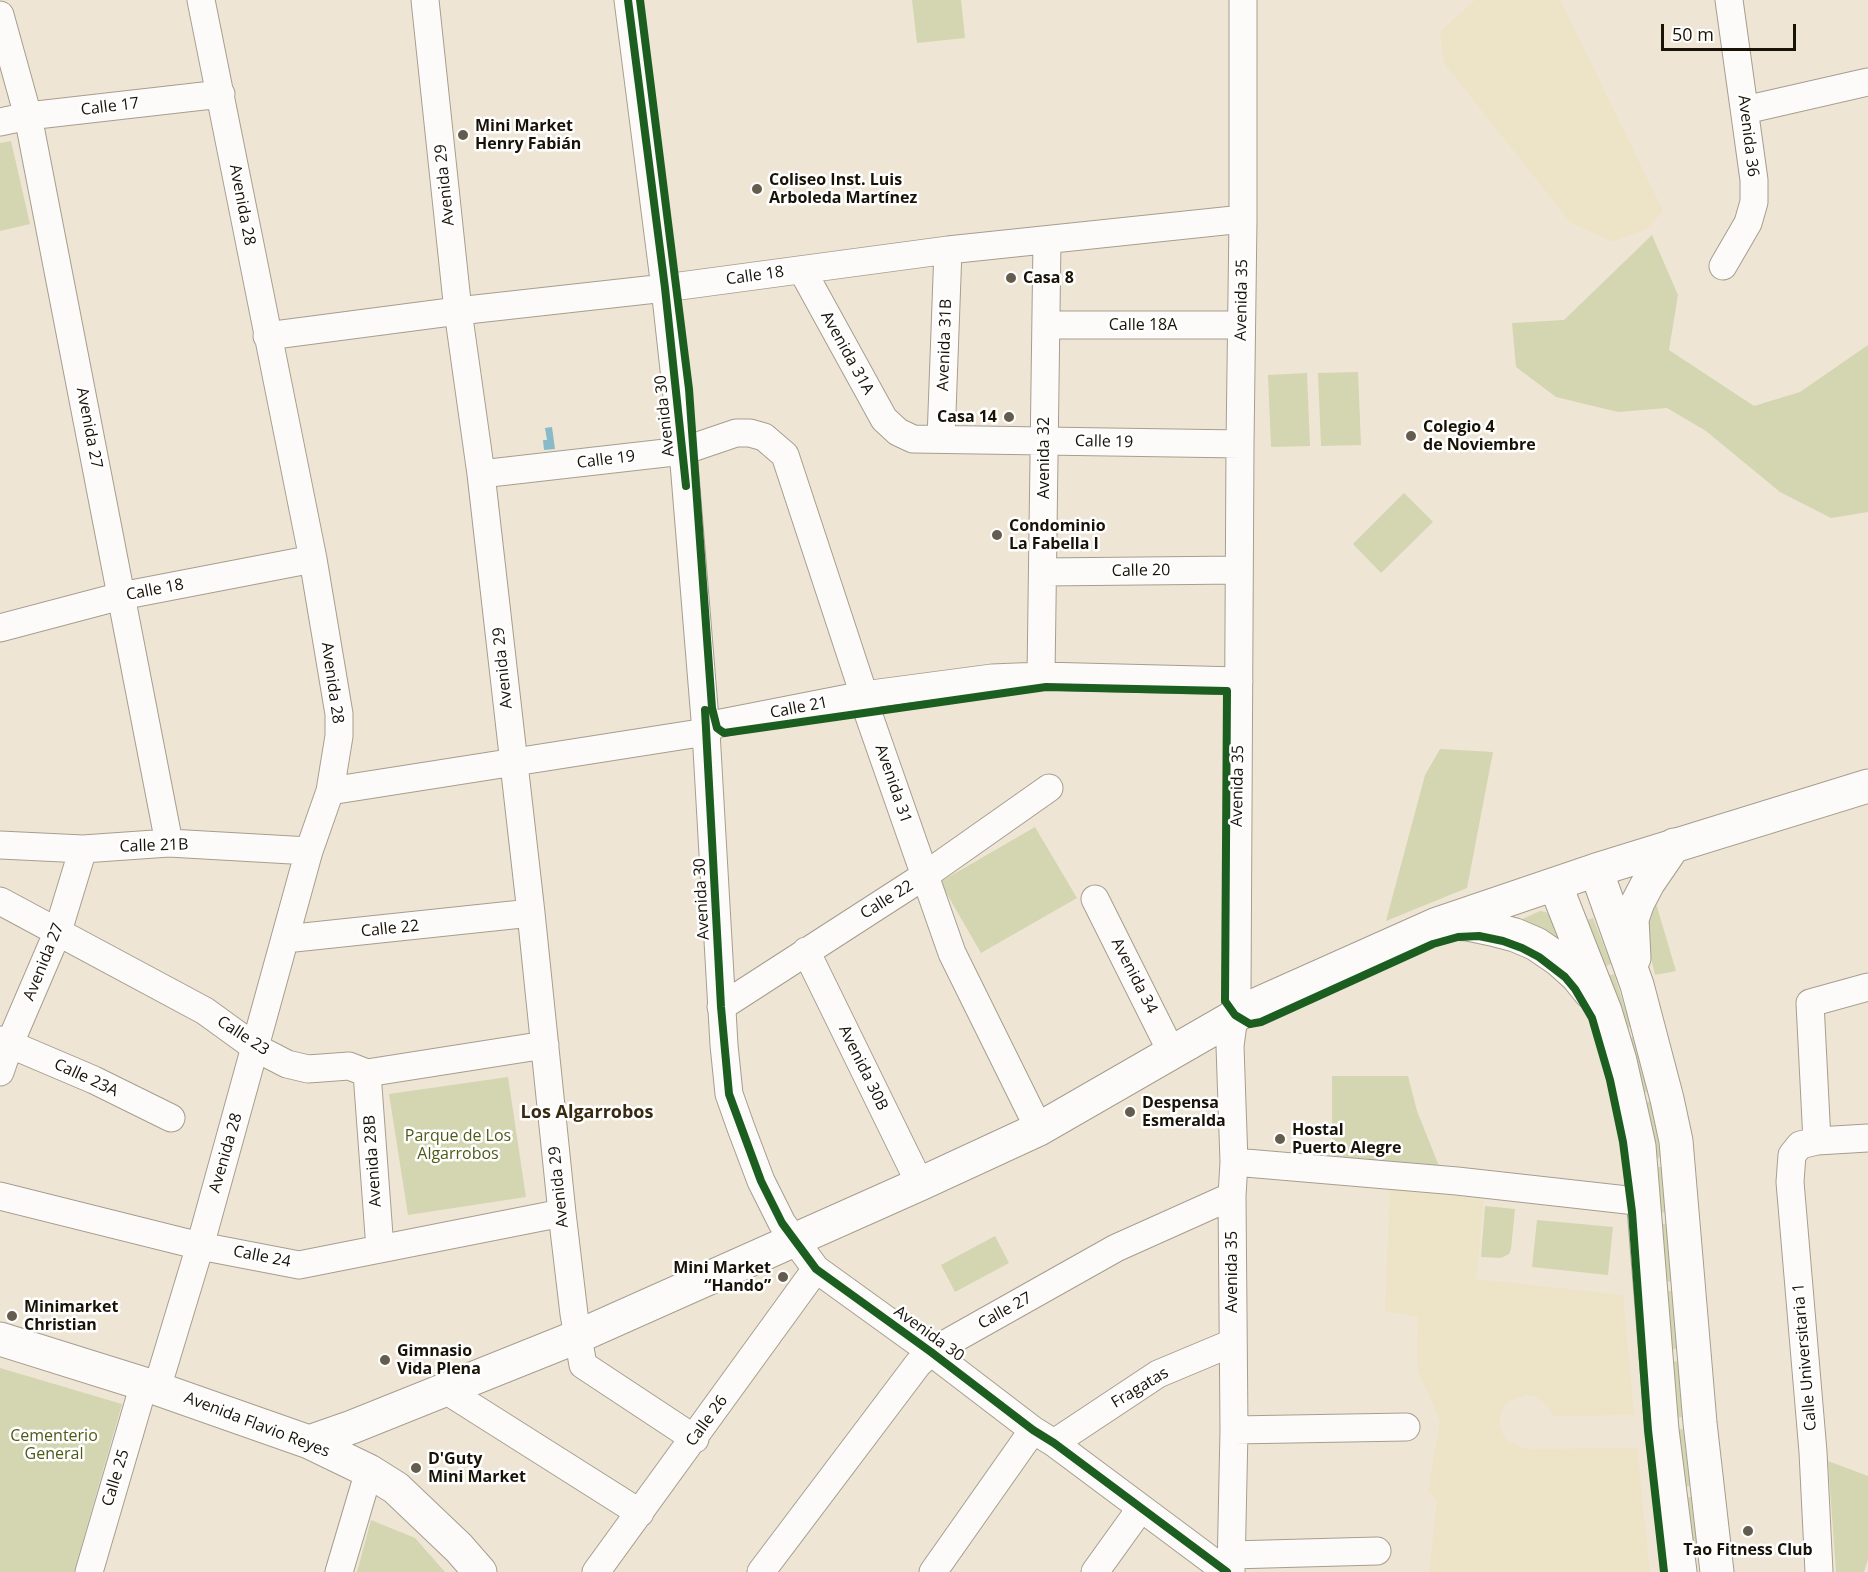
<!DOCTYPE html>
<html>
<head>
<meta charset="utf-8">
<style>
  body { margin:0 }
  #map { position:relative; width:1868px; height:1572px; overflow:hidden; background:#efe5d4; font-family:"Open Sans",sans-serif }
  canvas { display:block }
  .scale { position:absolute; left:1661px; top:24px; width:135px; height:27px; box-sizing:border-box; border:3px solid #181207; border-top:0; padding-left:8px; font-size:18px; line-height:21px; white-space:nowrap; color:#181207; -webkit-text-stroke:4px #fff; paint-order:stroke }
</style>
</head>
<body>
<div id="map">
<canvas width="1868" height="1572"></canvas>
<div class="scale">50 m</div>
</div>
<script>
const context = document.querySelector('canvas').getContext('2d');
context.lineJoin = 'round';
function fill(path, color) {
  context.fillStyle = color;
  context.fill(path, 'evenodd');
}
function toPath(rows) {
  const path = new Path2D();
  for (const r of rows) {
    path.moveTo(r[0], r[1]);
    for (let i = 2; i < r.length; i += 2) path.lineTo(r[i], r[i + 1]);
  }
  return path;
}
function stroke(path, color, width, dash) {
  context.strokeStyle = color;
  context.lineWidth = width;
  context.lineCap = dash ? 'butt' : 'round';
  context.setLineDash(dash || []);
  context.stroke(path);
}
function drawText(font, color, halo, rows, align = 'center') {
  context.font = font + ' "Open Sans",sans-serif';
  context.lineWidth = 5;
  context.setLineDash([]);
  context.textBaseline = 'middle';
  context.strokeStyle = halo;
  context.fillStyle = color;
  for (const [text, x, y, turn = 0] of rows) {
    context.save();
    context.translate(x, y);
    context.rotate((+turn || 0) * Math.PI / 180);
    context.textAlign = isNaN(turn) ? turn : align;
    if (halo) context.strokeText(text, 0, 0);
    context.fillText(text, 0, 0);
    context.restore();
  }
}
fill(toPath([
  [912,0,961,0,965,38,917,43],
  [11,141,30,224,0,231,0,143],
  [1652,235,1678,295,1669,350,1754,406,1800,392,1868,345,1868,512,1831,518,1780,492,1706,431,1667,408,1618,412,1556,397,1516,367,1512,323,1564,320],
  [1358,372,1361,445,1321,446,1318,373],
  [1307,373,1310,446,1271,447,1268,375],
  [1404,493,1433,522,1381,573,1353,544],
  [1440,749,1493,752,1467,888,1386,921,1425,775],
  [1035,827,1077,898,981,953,940,882],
  [1655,900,1676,971,1655,975,1648,945,1648,918],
  [1540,911,1546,912,1549,915,1559,941,1518,921],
  [1593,918,1611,964,1604,967,1587,920],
  [1614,974,1631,1027,1624,1029,1607,976],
  [1633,1037,1647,1092,1640,1094,1626,1039],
  [1332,1076,1408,1076,1417,1111,1441,1171,1332,1162],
  [508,1077,526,1197,408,1215,389,1094],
  [1651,1101,1661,1157,1653,1159,1643,1103],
  [1654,1167,1663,1167,1667,1212,1659,1213],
  [1485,1206,1515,1209,1511,1249,1509,1254,1501,1258,1481,1257],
  [1537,1220,1613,1227,1608,1275,1532,1267],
  [1660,1224,1668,1224,1673,1281,1665,1282],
  [995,1236,1009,1263,955,1292,941,1265],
  [1665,1291,1673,1291,1678,1349,1669,1349],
  [1679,1361,1682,1417,1673,1418,1669,1362],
  [0,1368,122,1404,74,1572,0,1572],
  [1683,1429,1690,1486,1681,1487,1675,1430],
  [1828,1461,1868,1476,1868,1559,1864,1572,1836,1572],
  [1691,1497,1698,1554,1689,1554,1682,1498],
  [371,1520,415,1538,445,1572,357,1572]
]), '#d3d6b1');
fill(toPath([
  [1475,0,1560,0,1663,211,1648,228,1613,242,1571,223,1444,63,1440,32],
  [1390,1186,1484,1200,1476,1279,1623,1295,1634,1415,1552,1416,1550,1409,1544,1402,1536,1397,1526,1395,1509,1401,1503,1408,1500,1417,1500,1426,1503,1435,1509,1442,1526,1449,1637,1448,1650,1572,1429,1572,1437,1501,1428,1490,1440,1421,1417,1368,1418,1317,1385,1311]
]), '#ede3c7');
fill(toPath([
  [552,427,555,449,544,450,543,440,547,440,545,428]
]), '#89baca');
const minor = toPath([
  [425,0,458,311,481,474,531,913,562,1213,574,1314,583,1365,695,1439],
  [628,0,665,288,683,451,706,732,724,1045,729,1094,741,1128,761,1181,782,1223,816,1269,931,1352,1033,1430,1054,1443,1227,1572],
  [0,15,28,116,169,843],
  [1745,110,1868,82],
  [0,122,28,116,221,94],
  [1723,266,1748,223,1754,202,1754,180,1729,0],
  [802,270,884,419,898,432,913,439,1240,444],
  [1046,325,1241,325],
  [267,336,458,311,665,288,948,250,1243,219],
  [941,439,948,250],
  [481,474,683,451,736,433,750,433,764,437,785,455,864,695,868,713,952,953,1039,1129],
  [1044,572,1239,570],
  [0,628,121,596,313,559],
  [1041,676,1047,240],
  [330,791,706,732,716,724,864,695,992,678,1041,676,1239,681],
  [0,845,83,849,169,843,309,851],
  [1095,899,1172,1053],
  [0,901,205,1011,256,1048,287,1064,308,1069,349,1066,367,1073,545,1045],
  [285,939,531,913],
  [806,951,920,1184],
  [721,1007,924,876,1049,788],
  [0,1040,94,1080,171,1118],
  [0,1072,10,1043,58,931,83,849],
  [367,1073,380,1249],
  [1817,1141,1810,1003,1868,987],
  [1234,1162,1457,1181,1645,1202],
  [0,1196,200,1246,299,1265,562,1213],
  [157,1388,200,1246,309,851,330,791,339,736,339,714,313,559,201,0],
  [444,1389,640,1513],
  [1234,1430,1406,1427],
  [1054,1443,1158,1374,1232,1343],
  [1231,1555,1377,1551],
  [89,1572,144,1384],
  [339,1572,369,1471],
  [596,1572,816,1269],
  [761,1572,918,1364,931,1352,1116,1248,1232,1196],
  [933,1572,1033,1430],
  [1095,1572,1141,1508],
  [1231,1572,1234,1430,1232,1196,1234,1162,1230,1046,1237,994,1240,444,1243,219,1243,0],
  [1819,1572,1813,1452,1790,1182,1792,1155,1800,1145,1817,1141,1868,1138]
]);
const major = toPath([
  [1596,870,1637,985,1667,1099,1676,1141,1700,1423,1717,1572],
  [1555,884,1605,1011,1620,1061,1639,1146,1662,1430,1680,1572],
  [1451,923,1468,924,1492,929,1515,935,1536,944,1558,959,1577,976,1590,992],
  [1634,958,1632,919,1638,902,1648,883,1674,845],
  [0,1339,144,1384,309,1442,369,1471,396,1488,459,1548,480,1572],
  [309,1442,352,1427,579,1336,920,1184,1039,1129,1251,1007,1437,924,1596,870,1868,786]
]);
stroke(minor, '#a59e90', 29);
stroke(major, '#a59e90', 35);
stroke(minor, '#fdfbf9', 27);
stroke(major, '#fdfbf9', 33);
stroke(toPath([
  [628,0,665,288,686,486],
  [640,0,689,389,712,708,717,728,724,733,1046,687,1227,691,1225,1001,1235,1015,1250,1024,1261,1022,1433,944,1458,937,1479,936,1503,941,1522,948,1539,957,1565,977,1575,989,1592,1018,1610,1080,1623,1142,1632,1212,1648,1430,1664,1572],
  [705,710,721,1007,729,1094,761,1181,782,1223,816,1269,931,1352,1033,1430,1054,1443,1227,1572]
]), '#1b5e20', 8);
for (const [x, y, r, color] of [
  [463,135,6,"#635c4f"],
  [757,189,6,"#635c4f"],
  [1011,278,6,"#635c4f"],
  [1009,417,6,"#635c4f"],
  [1411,436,6,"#635c4f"],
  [997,535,6,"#635c4f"],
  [1130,1112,6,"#635c4f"],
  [1280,1139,6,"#635c4f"],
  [783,1277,6,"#635c4f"],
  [12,1316,6,"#635c4f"],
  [385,1360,6,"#635c4f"],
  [416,1468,6,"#635c4f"],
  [1748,1531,6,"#635c4f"]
]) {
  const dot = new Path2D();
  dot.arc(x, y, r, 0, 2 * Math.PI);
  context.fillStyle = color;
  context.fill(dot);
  stroke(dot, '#fff', 2);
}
drawText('16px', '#181207', '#fff', [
  ["Calle 17",110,107,-7],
  ["Avenida 36",1748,136,83],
  ["Avenida 29",445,185,-96],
  ["Avenida 28",242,205,79],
  ["Calle 18",755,276,-8],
  ["Avenida 35",1242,300,-89],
  ["Calle 18A",1143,325],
  ["Avenida 31B",945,345,-88],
  ["Avenida 31A",847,353,61],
  ["Avenida 30",665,416,-96],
  ["Avenida 27",89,428,79],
  ["Calle 19",1104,442,1],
  ["Avenida 32",1044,458,-90],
  ["Calle 19",606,460,-7],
  ["Calle 20",1141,571,-1],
  ["Calle 18",155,590,-11],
  ["Avenida 29",503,668,-96],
  ["Avenida 28",332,683,82],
  ["Calle 21",799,708,-11],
  ["Avenida 31",893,784,71],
  ["Avenida 35",1238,786,-89],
  ["Calle 21B",154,846,-2],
  ["Avenida 30",702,899,-93],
  ["Calle 22",887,900,-32],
  ["Calle 22",390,929,-6],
  ["Avenida 27",44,962,-68],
  ["Avenida 34",1134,976,63],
  ["Calle 23",243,1036,33],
  ["Avenida 30B",863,1068,64],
  ["Calle 23A",86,1078,25],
  ["Avenida 28",226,1153,-74],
  ["Avenida 28B",373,1161,-94],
  ["Avenida 29",559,1187,-96],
  ["Calle 24",262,1257,11],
  ["Avenida 35",1232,1272,-90],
  ["Calle 27",1005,1311,-29],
  ["Avenida 30",929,1334,36],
  ["Calle Universitaria 1",1805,1357,-95],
  ["Fragatas",1140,1388,-31],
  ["Calle 26",707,1421,-54],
  ["Avenida Flavio Reyes",257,1425,21],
  ["Calle 25",116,1478,-73]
]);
drawText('bold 16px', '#181207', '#fff', [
  ["Mini Market",475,126],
  ["Henry Fabián",475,144],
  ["Coliseo Inst. Luis",769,180],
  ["Arboleda Martínez",769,198],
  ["Casa 8",1023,278],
  ["Casa 14",997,417,"right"],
  ["Colegio 4",1423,427],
  ["de Noviembre",1423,445],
  ["Condominio",1009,526],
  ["La Fabella I",1009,544],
  ["Despensa",1142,1103],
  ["Esmeralda",1142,1121],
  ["Hostal",1292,1130],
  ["Puerto Alegre",1292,1148],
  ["Mini Market",771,1268,"right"],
  ["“Hando”",771,1286,"right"],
  ["Minimarket",24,1307],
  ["Christian",24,1325],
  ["Gimnasio",397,1351],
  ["Vida Plena",397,1369],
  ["D'Guty",428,1459],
  ["Mini Market",428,1477],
  ["Tao Fitness Club",1748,1550,"center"]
], 'left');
drawText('16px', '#4e5b17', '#fff', [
  ["Parque de Los",458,1136],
  ["Algarrobos",458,1154],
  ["Cementerio",54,1436],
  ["General",54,1454]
]);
drawText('bold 18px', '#382a10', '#fff', [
  ["Los Algarrobos",587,1113]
]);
</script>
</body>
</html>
